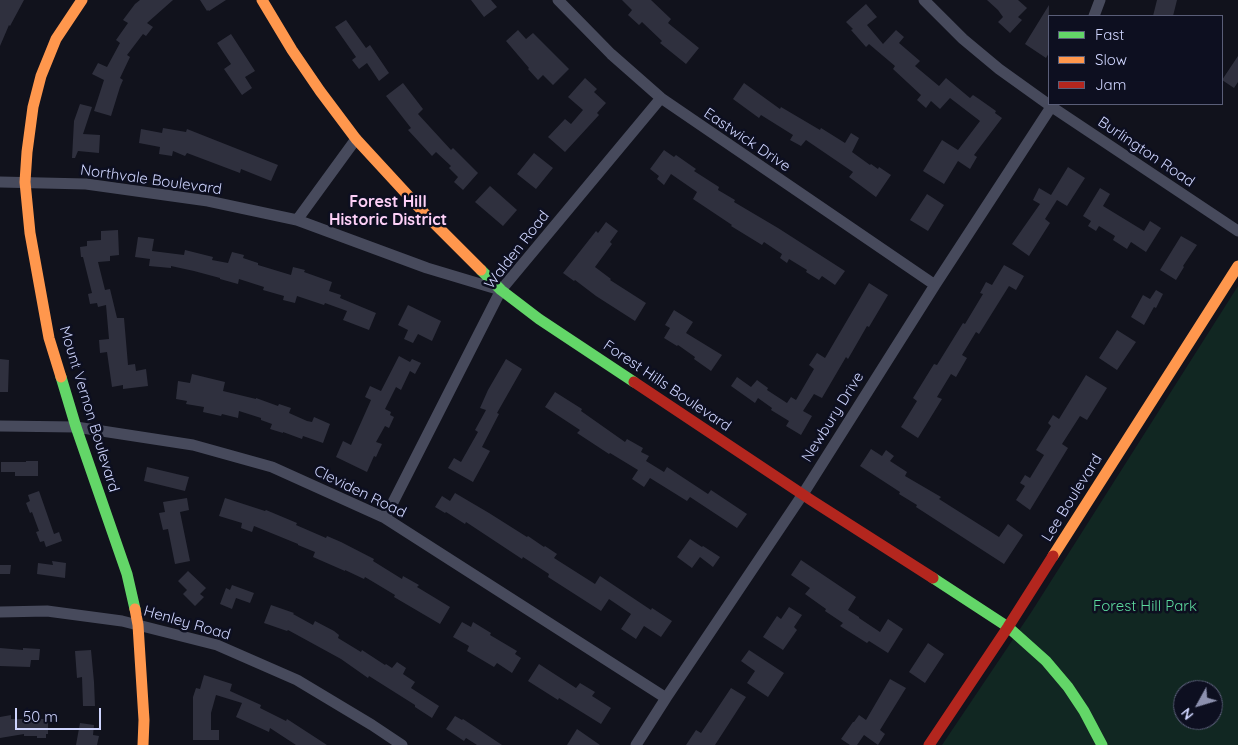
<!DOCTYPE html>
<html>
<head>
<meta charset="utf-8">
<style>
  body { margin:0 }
  #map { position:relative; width:1238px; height:745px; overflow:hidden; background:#11121c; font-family:Quicksand,sans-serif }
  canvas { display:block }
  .legend { position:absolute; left:1048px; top:15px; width:175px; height:90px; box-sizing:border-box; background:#0d0f20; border:1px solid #5a5e78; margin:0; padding:6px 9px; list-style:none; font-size:15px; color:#ced4fd }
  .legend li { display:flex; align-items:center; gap:10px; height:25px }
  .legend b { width:25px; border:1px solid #5a5e78 }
  .north { position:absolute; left:1173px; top:680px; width:50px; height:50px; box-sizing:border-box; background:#0d0f20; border:1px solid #5a5e78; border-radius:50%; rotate:231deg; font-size:14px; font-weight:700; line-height:20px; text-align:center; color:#ced4fd }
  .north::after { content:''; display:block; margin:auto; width:18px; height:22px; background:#8c90ae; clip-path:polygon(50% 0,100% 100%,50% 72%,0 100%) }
  .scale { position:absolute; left:15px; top:708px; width:86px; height:22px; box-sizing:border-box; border:2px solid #ced4fd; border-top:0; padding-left:6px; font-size:15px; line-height:18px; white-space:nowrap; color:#ced4fd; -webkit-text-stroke:4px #0d0f20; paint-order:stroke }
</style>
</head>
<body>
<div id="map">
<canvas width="1238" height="745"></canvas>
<ul class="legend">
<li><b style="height:6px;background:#63d668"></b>Fast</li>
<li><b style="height:6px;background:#ff974d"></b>Slow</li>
<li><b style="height:6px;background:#b3261e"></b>Jam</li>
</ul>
<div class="north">N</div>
<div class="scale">50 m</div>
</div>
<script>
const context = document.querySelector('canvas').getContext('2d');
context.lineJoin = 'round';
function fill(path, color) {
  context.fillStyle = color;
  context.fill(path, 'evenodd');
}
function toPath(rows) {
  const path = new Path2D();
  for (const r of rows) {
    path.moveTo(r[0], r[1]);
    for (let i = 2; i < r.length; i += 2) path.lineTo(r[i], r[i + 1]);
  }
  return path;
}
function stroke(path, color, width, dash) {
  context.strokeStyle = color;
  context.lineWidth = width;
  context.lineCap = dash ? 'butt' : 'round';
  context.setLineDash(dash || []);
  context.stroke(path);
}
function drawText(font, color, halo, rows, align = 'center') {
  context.font = font + ' Quicksand,sans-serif';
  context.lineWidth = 5;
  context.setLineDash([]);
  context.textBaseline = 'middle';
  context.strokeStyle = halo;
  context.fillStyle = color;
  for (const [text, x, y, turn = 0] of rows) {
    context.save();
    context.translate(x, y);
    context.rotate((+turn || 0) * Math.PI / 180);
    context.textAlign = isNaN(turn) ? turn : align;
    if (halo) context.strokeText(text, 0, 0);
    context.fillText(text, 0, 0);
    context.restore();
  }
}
fill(toPath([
  [1238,286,1238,745,942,745,1032,611],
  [1183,690,1213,690,1213,720,1183,720]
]), '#112722');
fill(toPath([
  [0,0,24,0,10,26,9,25,0,46],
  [140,0,173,0,147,23,153,27,146,36,143,34,127,55,130,57,120,78,123,80,120,87,111,116,94,111,104,80,92,74,98,63,107,67,120,43,116,40,128,23,123,20,135,4],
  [200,0,226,0,209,11,208,10,207,11],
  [471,0,491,0,497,7,484,17],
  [622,0,651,0,671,19,668,23,699,48,686,64,660,43,662,41,642,22,639,25,628,15,632,10],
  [987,0,1018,0,1027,8,1018,17,1022,20,1010,33,998,22,1003,17,998,10],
  [1157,0,1177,0,1173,16,1153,16],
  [866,4,877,17,867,25,883,44,896,30,904,37,899,43,920,61,915,66,939,86,946,78,970,98,973,95,979,99,996,111,995,113,1002,118,974,155,977,157,970,169,958,161,944,184,923,171,942,140,958,150,980,121,950,98,940,109,931,101,926,108,917,100,921,95,893,69,895,66,869,44,866,47,851,30,853,29,846,22],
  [1049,5,1049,53,1046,58,1025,44],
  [346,20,366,48,370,45,389,73,379,81,367,63,359,69,352,60,356,57,335,27],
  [518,30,526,39,533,33,569,69,553,85,543,75,538,80,528,69,529,68,506,41],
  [231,34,255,71,245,77,252,88,242,95,224,69,231,64,217,43],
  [1238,56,1238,82,1234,88,1222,80],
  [585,78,597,89,594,92,606,103,597,113,599,115,565,152,548,137,565,119,571,124,583,110,568,97],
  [403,83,423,109,418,114,451,150,453,148,478,173,463,190,454,182,458,177,449,168,451,166,436,152,432,156,408,130,411,128,386,96],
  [744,83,780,109,781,107,820,130,821,128,845,143,851,133,859,138,852,152,870,165,871,164,878,169,879,167,891,175,876,197,849,177,853,172,806,140,801,146,790,140,793,135,761,115,759,118,733,99],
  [80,104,92,107,83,134,100,135,99,153,78,151,75,158,72,158,74,121],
  [163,128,186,132,187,129,278,165,271,181,241,169,240,173,187,153,185,156,173,151,172,156,159,154,160,147,139,143,141,129,162,133],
  [664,150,674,157,676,155,696,169,694,171,719,187,718,190,735,200,734,202,778,228,845,271,835,285,822,276,819,280,806,272,807,270,789,259,787,263,780,258,782,254,764,242,762,245,731,226,732,225,693,199,697,192,671,174,664,185,657,179,659,176,650,169],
  [534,153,553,168,536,189,517,174],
  [1068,167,1085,178,1067,206,1057,200,1045,219,1050,223,1029,256,1012,244,1040,204,1033,200,1039,188,1051,195],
  [490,186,517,210,503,226,475,202],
  [1100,188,1110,194,1103,206,1144,231,1150,221,1161,228,1146,252,1131,242,1127,249,1113,240,1115,236,1099,226,1096,231,1088,226,1091,221,1083,216],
  [927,194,944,205,928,231,910,220],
  [606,222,618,231,610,242,612,244,595,267,611,279,610,280,646,303,635,321,596,296,575,280,574,281,563,273,596,231,598,233],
  [118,230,119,255,110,256,110,261,98,262,105,290,110,289,117,318,124,318,128,365,135,364,136,371,146,369,148,386,123,389,123,385,112,387,107,352,100,353,99,340,109,339,106,305,98,307,97,303,90,304,88,294,92,293,83,257,81,257,80,247,87,246,87,241,101,240,101,231],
  [1181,236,1197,245,1183,266,1184,267,1176,280,1160,270],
  [138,237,154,239,152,251,184,255,185,250,213,257,212,260,228,263,232,252,244,255,243,258,258,263,258,265,291,275,293,267,305,270,304,272,332,282,329,291,341,295,340,298,376,313,369,330,343,320,347,311,325,303,324,305,297,296,295,303,283,300,284,296,263,290,264,287,239,279,238,284,220,279,220,278,194,271,171,266,171,268,149,266,150,259,135,257],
  [1004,265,1024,276,1016,290,1009,286,979,334,976,332,962,355,967,358,956,377,951,374,937,397,942,399,918,438,901,427,917,401,913,398,934,364,937,365,963,323,965,324,983,294,980,293,986,282,992,285],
  [869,283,888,295,869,327,867,326,848,359,846,357,822,398,814,394,803,411,812,416,801,435,786,426,789,421,771,410,772,408,758,398,755,403,731,386,737,377,751,387,757,380,768,388,767,390,787,403,791,397,796,400,814,369,809,365,817,353,825,358],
  [1156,290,1163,294,1156,308,1154,307,1144,325,1131,317,1143,295,1150,299],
  [408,305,441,321,432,341,418,334,413,343,404,339,408,330,398,325],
  [674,310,693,322,686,333,722,355,711,371,694,359,695,357,678,345,677,346,664,338,670,328,665,325],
  [1117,330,1136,342,1117,370,1099,358],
  [399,356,410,362,412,359,421,363,415,374,410,371,401,390,396,387,385,409,391,412,390,415,394,417,389,428,385,426,376,442,382,444,376,457,374,456,367,472,336,457,343,441,351,445,371,400,365,397,370,386,381,391],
  [0,359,9,360,8,392,0,392],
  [506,359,522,369,497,413,499,414,482,447,490,451,473,482,448,468,454,458,461,462,478,432,475,430,486,410,480,408,488,390],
  [192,374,225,382,223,391,256,399,256,398,278,406,279,404,291,408,289,413,307,421,312,422,314,417,330,424,323,443,303,436,302,439,283,432,283,433,270,429,272,424,261,420,261,418,239,411,238,418,222,414,221,416,203,412,204,407,186,404,187,401,176,399,178,381,190,383],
  [1086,375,1107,388,1087,420,1080,416,1062,444,1068,448,1030,510,1016,500,1025,486,1020,483,1025,475,1030,478,1044,455,1036,450,1051,426,1048,423,1053,415,1059,419],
  [555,392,582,409,581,411,625,442,627,439,643,448,641,452,649,456,646,461,664,472,667,467,708,494,711,490,747,514,737,528,690,497,687,501,650,478,644,487,632,479,638,470,610,453,609,454,577,433,580,430,545,407],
  [871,449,882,456,886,450,894,456,890,461,907,472,905,476,941,497,939,499,999,537,1008,524,1023,535,1004,564,916,507,917,505,899,494,900,492,860,466],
  [26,461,38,461,38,476,15,476,15,472,1,472,1,462,26,462],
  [147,467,189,477,185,491,144,481],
  [39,491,54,534,59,532,62,541,46,547,44,541,40,542,36,532,39,531,32,512,30,513,26,503,30,501,28,495],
  [455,493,489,513,527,537,528,536,544,547,545,546,557,554,554,558,595,584,600,576,651,610,652,608,672,621,661,637,644,626,636,639,621,629,631,614,609,599,601,611,548,577,549,574,523,557,522,559,466,522,465,524,446,512,445,513,435,507,442,496,450,501],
  [187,498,189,510,180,512,190,561,175,564,168,529,163,530,159,513,165,512,163,502],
  [225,498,265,511,266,510,297,523,296,525,326,538,327,536,341,542,374,559,373,561,402,579,403,576,419,585,417,587,450,607,440,624,394,597,395,595,365,577,364,579,345,570,345,571,313,557,315,552,298,545,298,544,254,526,252,532,241,528,242,523,219,516],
  [690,539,702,547,703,546,720,557,713,567,700,557,692,568,677,557],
  [801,560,856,597,848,610,859,617,859,618,880,632,888,619,903,629,888,653,869,641,867,643,840,626,843,623,825,611,826,609,805,594,810,588,791,575],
  [52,561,66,563,65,578,37,574,38,563,53,565],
  [0,565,11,565,10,574,0,574],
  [188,571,206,588,200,594,204,597,195,606,183,594,187,590,178,581],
  [232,585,254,593,250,603,236,598,232,609,220,604,226,588,230,590],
  [271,605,294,613,293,614,313,625,315,621,334,631,339,635,338,638,361,652,362,650,385,665,386,664,392,668,397,662,406,668,403,674,415,682,411,688,439,706,432,718,415,707,415,705,369,676,368,678,341,659,288,630,287,631,264,623],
  [789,607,802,615,794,627,797,630,783,650,763,637,777,616,781,619],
  [462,622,471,627,473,622,491,633,490,635,517,651,515,654,521,658,512,673,497,663,494,667,467,651,469,646,453,637],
  [928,643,944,654,925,683,909,672],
  [0,648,23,650,23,648,40,649,39,660,31,660,30,667,0,666],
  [91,650,94,682,95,706,83,706,82,677,77,678,75,651],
  [749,650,784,673,768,697,747,683,755,671,741,661],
  [539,664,576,688,580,683,595,692,592,696,611,708,601,724,559,698,558,700,528,681],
  [204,675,232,684,230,691,261,705,260,708,286,721,287,719,327,745,296,745,270,728,269,732,236,717,242,703,216,695,211,713,211,730,219,730,219,740,193,740,193,697,196,688,200,689],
  [890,679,906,688,880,730,885,734,878,745,864,735,857,745,850,745,841,739,853,722,854,722,859,715,866,720],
  [731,688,746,697,715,745,686,745,696,730,701,733],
  [11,715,11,719,48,719,48,734,46,734,46,738,37,738,37,736,24,736,24,734,0,738,0,717],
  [455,716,462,720,463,719,502,745,477,745,466,738,464,741,446,729],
  [80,723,94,725,93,735,99,736,97,745,76,745],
  [577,729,600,745,567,745]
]), '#2f303e');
stroke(toPath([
  [558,0,611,54,661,98,935,285],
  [924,0,963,39,999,69,1052,107,1238,231],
  [1094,16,1100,0],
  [0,182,86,184,208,201,297,220,427,268,497,289],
  [297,220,356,139],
  [0,426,76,427,193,445,272,467,385,518,666,698],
  [385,518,501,290,661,98],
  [0,612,47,611,122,621,217,645,297,680,372,725,402,745],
  [636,745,666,698,803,494,935,285,1053,104]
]), '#474a5c', 11);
stroke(toPath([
  [481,270,501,290,539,319,634,382],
  [61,377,76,427,127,574,135,609],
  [933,578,1008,627,1046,661,1068,687,1084,711,1102,745]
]), '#63d668', 11);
stroke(toPath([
  [262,0,292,50,320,91,356,139,426,215,481,270],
  [61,377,49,338,30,233,25,182,27,152,33,107,41,76,56,39,82,0],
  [1053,556,1238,266],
  [135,609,138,625,144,720,143,745]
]), '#ff974d', 11);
stroke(toPath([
  [634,382,811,500,933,578],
  [929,745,1008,627,1053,556]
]), '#b3261e', 11);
drawText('15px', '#ced4fd', '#0d0f20', [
  ["Eastwick Drive",747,140,34],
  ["Burlington Road",1146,152,34],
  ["Northvale Boulevard",151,180,8],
  ["Walden Road",517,250,-52],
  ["Forest Hills Boulevard",667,386,34],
  ["Mount Vernon Boulevard",89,409,73],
  ["Newbury Drive",833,417,-58],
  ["Cleviden Road",360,492,26],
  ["Lee Boulevard",1072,498,-58],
  ["Henley Road",187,623,16]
]);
drawText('15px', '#5dda9e', '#0d0f20', [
  ["Forest Hill Park",1145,606]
]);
drawText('bold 16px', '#fdd0f7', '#0d0f20', [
  ["Forest Hill",388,202],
  ["Historic District",388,220]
]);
</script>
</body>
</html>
